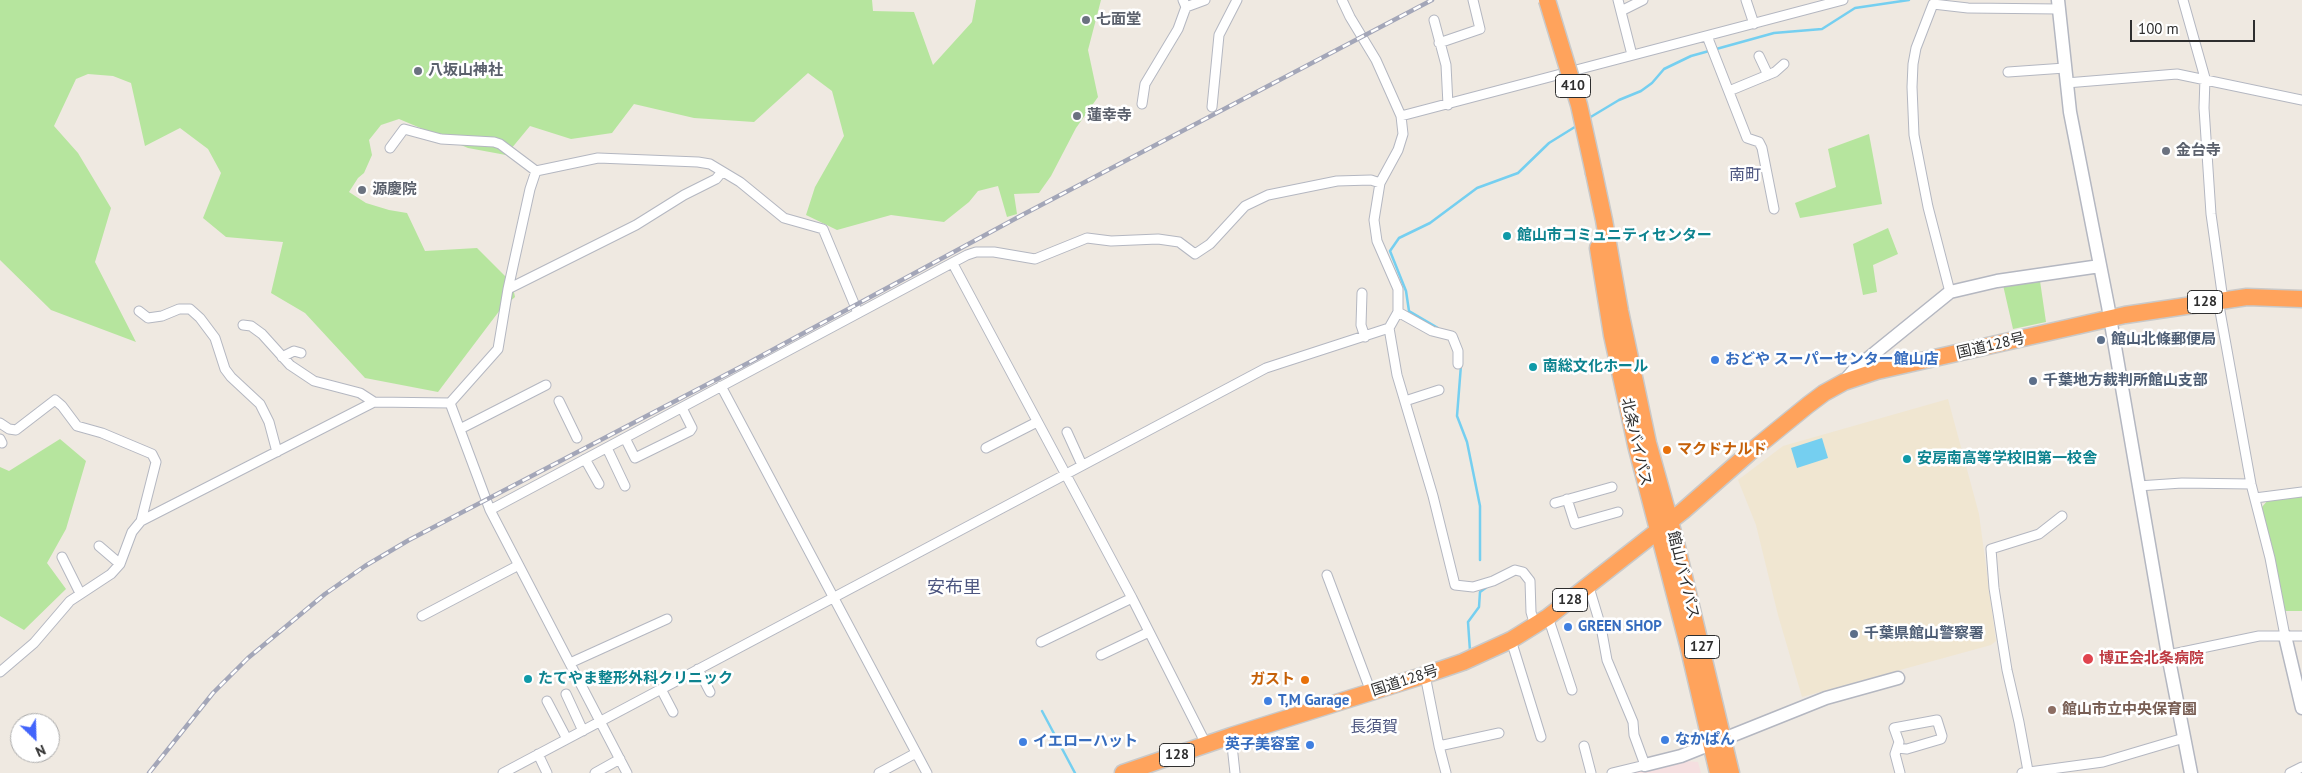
<!DOCTYPE html>
<html>
<head>
<meta charset="utf-8">
<style>
  body { margin:0 }
  #map { position:relative; width:2302px; height:773px; overflow:hidden; background:#efe9e1; font-family:"PT Sans",sans-serif }
  canvas { display:block }
  .north { position:absolute; left:10px; top:713px; width:50px; height:50px; box-sizing:border-box; background:#fff; border:1px solid #ababab; border-radius:50%; rotate:156deg; font-size:14px; font-weight:700; line-height:20px; text-align:center; color:#2e2e2e }
  .north::after { content:''; display:block; margin:auto; width:18px; height:22px; background:#4264fb; clip-path:polygon(50% 0,100% 100%,50% 72%,0 100%) }
  .scale { position:absolute; left:2130px; top:20px; width:125px; height:22px; box-sizing:border-box; border:2px solid #2e2e2e; border-top:0; padding-left:6px; font-size:15px; line-height:18px; white-space:nowrap; color:#2e2e2e; -webkit-text-stroke:4px #fff; paint-order:stroke }
</style>
</head>
<body>
<div id="map">
<canvas width="2302" height="773"></canvas>
<div class="north">N</div>
<div class="scale">100 m</div>
</div>
<script>
const context = document.querySelector('canvas').getContext('2d');
context.lineJoin = 'round';
function fill(path, color) {
  context.fillStyle = color;
  context.fill(path, 'evenodd');
}
function toPath(rows) {
  const path = new Path2D();
  for (const r of rows) {
    path.moveTo(r[0], r[1]);
    for (let i = 2; i < r.length; i += 2) path.lineTo(r[i], r[i + 1]);
  }
  return path;
}
function stroke(path, color, width, dash) {
  context.strokeStyle = color;
  context.lineWidth = width;
  context.lineCap = dash ? 'butt' : 'round';
  context.setLineDash(dash || []);
  context.stroke(path);
}
function drawText(font, color, halo, rows, align = 'center') {
  context.font = font + ' "PT Sans","Noto Sans JP",sans-serif';
  context.lineWidth = 5;
  context.setLineDash([]);
  context.textBaseline = 'middle';
  context.strokeStyle = halo;
  context.fillStyle = color;
  for (const [text, x, y, turn = 0] of rows) {
    context.save();
    context.translate(x, y);
    context.rotate((+turn || 0) * Math.PI / 180);
    context.textAlign = isNaN(turn) ? turn : align;
    if (halo) context.strokeText(text, 0, 0);
    context.fillText(text, 0, 0);
    context.restore();
  }
}
fill(toPath([
  [1948,399,1979,514,1996,641,1991,645,1802,697,1778,615,1756,525,1738,480,1783,446]
]), '#f0e6d1');
fill(toPath([
  [1686,761,1698,762,1701,773,1621,773]
]), '#f5dfe0');
fill(toPath([
  [0,0,872,0,873,11,914,12,933,65,972,22,976,0,1101,0,1088,50,1098,97,1076,128,1051,176,1039,193,1014,194,1017,214,1007,217,998,186,978,191,969,202,944,222,891,215,837,230,806,215,815,187,844,136,832,91,808,73,754,122,694,118,634,104,612,133,571,139,530,126,506,155,468,148,399,119,381,125,369,140,372,155,364,173,358,178,349,192,366,203,389,210,407,213,425,251,477,248,512,283,515,297,500,310,438,392,365,378,305,313,271,293,283,242,226,237,203,218,221,173,208,149,180,128,145,146,131,83,113,76,88,74,76,79,54,126,78,153,111,208,95,262,136,342,51,310,0,260],
  [1869,134,1882,204,1800,218,1795,203,1836,187,1828,149],
  [1888,228,1898,254,1873,265,1877,292,1863,295,1853,244],
  [2040,281,2046,322,2013,329,2003,285],
  [60,439,86,461,66,529,47,563,66,589,24,630,0,616,0,467,9,471],
  [2302,495,2302,611,2285,611,2262,507,2268,500]
]), '#b6e59e');
fill(toPath([
  [1822,438,1828,458,1797,468,1791,448]
]), '#75cff0');
stroke(toPath([
  [1589,118,1619,100,1641,91,1652,83,1664,69,1691,56,1774,33,1822,29,1855,8,1909,0],
  [1438,328,1409,311,1406,291,1390,251,1399,238,1430,223,1477,188,1518,173,1549,143,1578,125],
  [1457,338,1461,350],
  [1461,365,1457,416,1467,442,1480,506,1480,560],
  [1470,651,1468,622,1479,607,1480,592,1487,587],
  [1042,711,1075,773]
]), '#75cff0', 2.5);
const street = toPath([
  [1618,0,1632,55],
  [1746,0,1754,24],
  [2183,0,2205,78,2204,108,2211,214,2223,300],
  [1933,4,1916,48,1913,64,1912,87,1914,135,1928,207,1950,292],
  [1933,4,1968,8,2059,9],
  [1186,7,1205,0],
  [1621,11,1643,0],
  [1434,20,1446,65,1448,105],
  [1707,36,1747,138,1759,142,1762,148,1774,209],
  [1439,43,1480,29,1473,0],
  [1759,56,1768,75],
  [2008,72,2065,68],
  [2066,83,2177,74,2302,100],
  [1729,91,1775,72,1784,64],
  [1142,104,1145,84,1178,29,1186,7,1183,0],
  [1212,107,1219,35,1237,0],
  [1401,116,1843,0],
  [390,148,404,129,441,139,494,142,500,144,536,171],
  [953,264,1132,598,1206,744],
  [508,289,636,225,684,195,716,179,721,173],
  [1362,293,1361,325,1365,337],
  [2218,300,2251,484,2270,558,2285,636],
  [139,311,148,318,162,316,179,309,190,309,200,318,215,338,225,369,231,377,260,404,269,422,277,452],
  [1398,312,1432,331,1452,336,1458,351,1458,364],
  [243,325,251,326,262,334,290,365,314,381,360,393,374,402],
  [1389,328,1397,375,1433,496,1455,585,1473,587,1493,581,1515,570,1523,572,1530,581,1531,612,1535,626],
  [282,357,294,351,301,353],
  [721,386,927,773],
  [559,401,577,438],
  [1405,401,1439,390],
  [450,403,490,510,627,773],
  [0,423,9,429,16,430,55,400,62,406,77,426,102,433,152,454,156,462,141,521],
  [460,429,546,385],
  [1067,432,1082,465],
  [625,438,635,458,690,431,692,428,682,408],
  [0,439,2,443],
  [607,448,625,486],
  [986,448,1037,422],
  [585,459,599,484],
  [2138,486,2182,483,2251,484],
  [2255,498,2302,492],
  [1567,499,1575,524,1618,512],
  [1555,503,1612,487],
  [490,510,967,255,976,252,994,252,1035,259,1087,238,1111,241,1158,239,1179,242,1195,254,1210,244,1245,206,1268,195,1337,181,1371,180,1380,183],
  [99,546,120,564],
  [62,557,80,593],
  [1327,575,1371,692],
  [1588,584,1601,627,1607,660,1633,722,1634,735,1645,765,1612,773],
  [422,616,517,566],
  [1548,617,1572,690],
  [1511,640,1541,737],
  [1041,642,1132,598],
  [1101,655,1149,632],
  [2168,655,2259,636,2302,636],
  [570,663,667,619],
  [698,669,710,692],
  [0,672,34,643,70,601,111,574,120,564,132,532,141,521,374,402,450,403,498,349,508,289,530,189,536,171,598,158,698,162,710,164,740,182,784,218,823,229,858,313],
  [1425,675,1439,746,1446,773],
  [661,689,673,712],
  [566,694,583,731],
  [547,701,567,739],
  [1231,736,1235,773],
  [1439,746,1499,733],
  [1584,746,1591,773],
  [1897,748,1907,749,1941,739,1942,736,1937,720,1894,728,1899,742,1895,754,1900,773],
  [538,754,547,773],
  [2028,771,2019,722,2007,670,1994,588,1991,549,2039,534,2062,516],
  [503,773,1266,368,1389,328,1398,312,1398,289,1377,241,1374,220,1380,183,1398,150,1403,134,1401,116,1376,60,1350,17,1342,0],
  [595,773,620,759],
  [879,773,916,753],
  [2022,773,2103,762,2184,738],
  [2290,773,2302,767]
]);
const secondary = toPath([
  [2058,0,2070,112,2108,306,2168,655,2191,773],
  [1844,382,1855,369,1950,292,1997,281,2100,266],
  [2285,636,2302,708],
  [1645,765,1681,756,1826,698,1898,678]
]);
const highway = toPath([
  [1594,173,1604,220,1620,311,1648,443,1676,543,1731,773],
  [1598,248,1612,335,1636,445,1688,645,1718,773],
  [1123,773,1231,736,1425,675,1463,662,1511,640,1548,617,1683,511,1749,453,1808,405,1824,393,1844,382,1877,371,2125,315,2247,297,2302,299]
]);
stroke(street, '#b4b7c1', 11);
stroke(secondary, '#b4b7c1', 15);
stroke(highway, '#c9c9c9', 19);
stroke(street, '#fff', 9);
stroke(secondary, '#fff', 12);
stroke(highway, '#ffa35c', 16);
const rail = toPath([
  [149,773,213,693,248,658,325,594,365,566,409,540,750,362,1024,214,1432,0]
]);
stroke(rail, '#a3a6b8', 4.5);
stroke(rail, '#fff', 2.5, [8]);
const highwayBridge = toPath([
  [1547,0,1579,105,1594,173]
]);
stroke(highwayBridge, '#c9c9c9', 19, []);
stroke(highwayBridge, '#ffa35c', 16);
for (const [x, y, r, color] of [
  [1086,20,5,"#6b7280"],
  [418,71,5,"#6b7280"],
  [1077,116,5,"#6b7280"],
  [2166,151,5,"#6b7280"],
  [362,190,5,"#6b7280"],
  [1507,236,5,"#0f9aa8"],
  [2101,340,5,"#5c6f8a"],
  [1715,360,5,"#3f7fe0"],
  [1533,367,5,"#0f9aa8"],
  [2033,381,5,"#5c6f8a"],
  [1667,450,5,"#e8710a"],
  [1907,459,5,"#0f9aa8"],
  [1568,627,5,"#3f7fe0"],
  [1854,634,5,"#5c6f8a"],
  [2088,659,6,"#e0444e"],
  [528,679,5,"#0f9aa8"],
  [1305,680,5,"#e8710a"],
  [1268,701,5,"#3f7fe0"],
  [2052,710,5,"#8d6e63"],
  [1665,740,5,"#3f7fe0"],
  [1023,742,5,"#3f7fe0"],
  [1310,745,5,"#3f7fe0"]
]) {
  const dot = new Path2D();
  dot.arc(x, y, r, 0, 2 * Math.PI);
  context.fillStyle = color;
  context.fill(dot);
  stroke(dot, '#fff', 2);
}
for (const [x, y, w] of [
  [1573,86,35],
  [2205,302,35],
  [1570,600,35],
  [1702,647,35],
  [1177,755,35]
]) {
  const box = new Path2D();
  box.roundRect(x - w / 2, y - 11.5, w, 23, 4);
  context.fillStyle = '#fff';
  context.fill(box);
  stroke(box, '#2e2e2e', 1);
}
drawText('bold 14px', '#2e2e2e', null, [
  ["410",1573,86],
  ["128",2205,302],
  ["128",1570,600],
  ["127",1702,647],
  ["128",1177,755]
]);
drawText('bold 15px', '#5b616d', '#fff', [
  ["七面堂",1096,20],
  ["八坂山神社",428,71],
  ["蓮幸寺",1087,116],
  ["金台寺",2176,151],
  ["源慶院",372,190]
], 'left');
drawText('bold 15px', '#0d838f', '#fff', [
  ["館山市コミュニティセンター",1517,236],
  ["南総文化ホール",1543,367],
  ["安房南高等学校旧第一校舎",1917,459],
  ["たてやま整形外科クリニック",538,679]
], 'left');
drawText('bold 15px', '#4e5e75', '#fff', [
  ["館山北條郵便局",2111,340],
  ["千葉地方裁判所館山支部",2043,381],
  ["千葉県館山警察署",1864,634]
], 'left');
drawText('15px', '#2e2e2e', '#fff', [
  ["国道128号",1991,346,-13],
  ["北条バイパス",1636,442,77],
  ["館山バイパス",1683,575,76],
  ["国道128号",1405,681,-18]
]);
drawText('bold 15px', '#366cbe', '#fff', [
  ["おどや スーパーセンター館山店",1725,360],
  ["GREEN SHOP",1578,627],
  ["T,M Garage",1278,701],
  ["なかぱん",1675,740],
  ["イエローハット",1033,742],
  ["英子美容室",1300,745,"right"]
], 'left');
drawText('bold 15px', '#c56008', '#fff', [
  ["マクドナルド",1677,450],
  ["ガスト",1295,680,"right"]
], 'left');
drawText('bold 15px', '#be3a42', '#fff', [
  ["博正会北条病院",2099,659]
], 'left');
drawText('bold 15px', '#785e54', '#fff', [
  ["館山市立中央保育園",2062,710]
], 'left');
drawText('16px', '#4d5680', '#fff', [
  ["南町",1745,175],
  ["長須賀",1374,727]
]);
drawText('18px', '#4d5680', '#fff', [
  ["安布里",954,588]
]);
</script>
</body>
</html>
